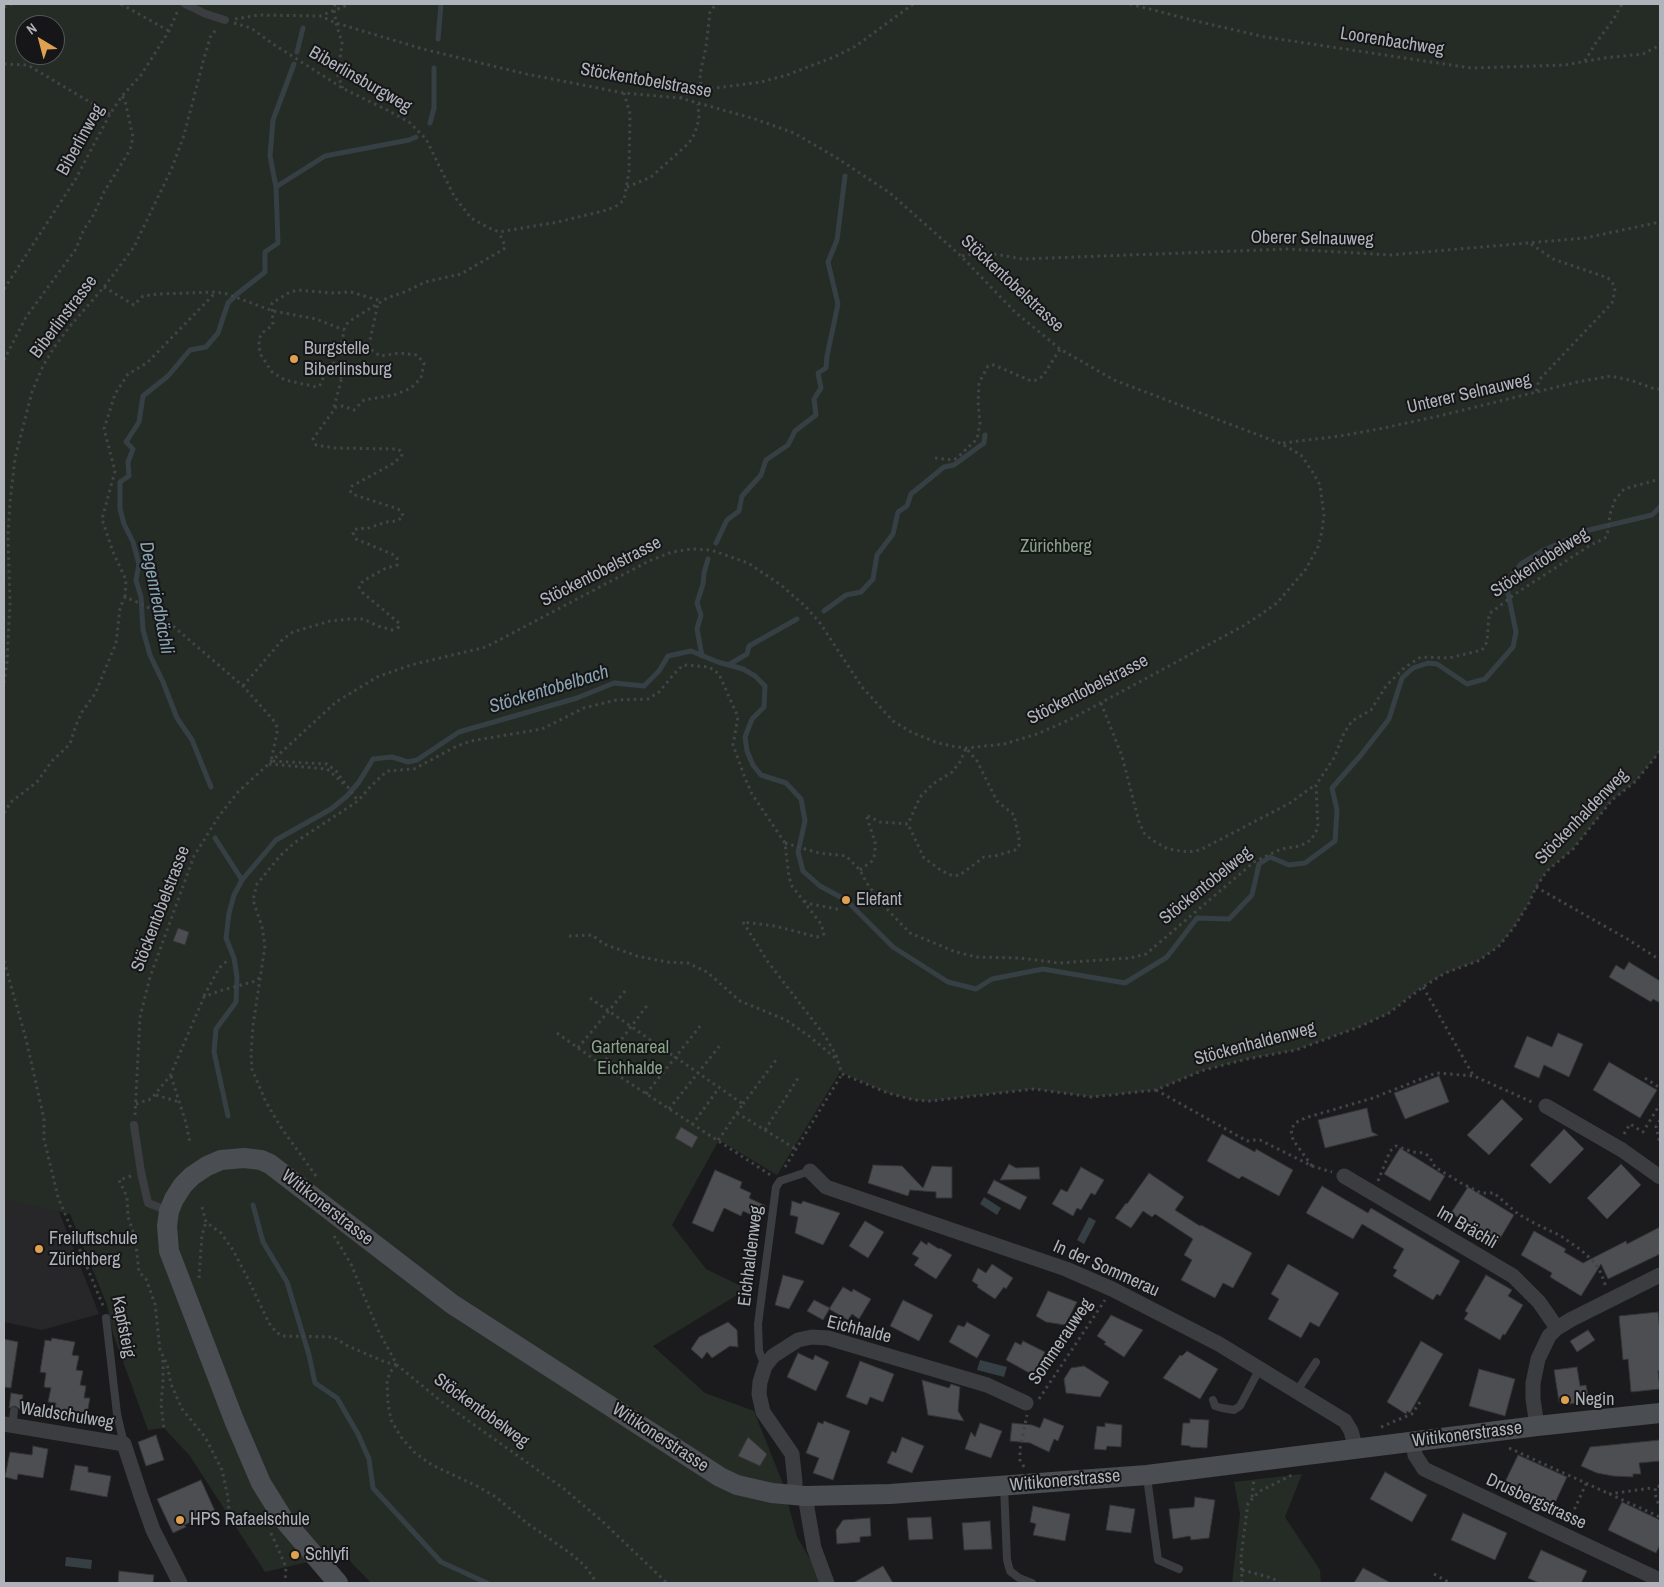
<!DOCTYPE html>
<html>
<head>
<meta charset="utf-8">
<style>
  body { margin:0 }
  #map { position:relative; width:1664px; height:1587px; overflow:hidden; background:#1b1b1d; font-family:"Archivo Narrow",sans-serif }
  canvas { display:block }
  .frame { position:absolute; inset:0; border:5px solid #afb4bb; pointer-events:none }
  .north { position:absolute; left:15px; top:15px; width:50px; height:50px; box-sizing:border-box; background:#161618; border:1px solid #535559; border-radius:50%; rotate:323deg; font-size:14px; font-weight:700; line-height:20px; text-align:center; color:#afb4bb }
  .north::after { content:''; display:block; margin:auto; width:18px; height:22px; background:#dfa050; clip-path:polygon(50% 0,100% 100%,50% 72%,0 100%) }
</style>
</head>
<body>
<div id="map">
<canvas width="1664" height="1587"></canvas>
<div class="frame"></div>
<div class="north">N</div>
</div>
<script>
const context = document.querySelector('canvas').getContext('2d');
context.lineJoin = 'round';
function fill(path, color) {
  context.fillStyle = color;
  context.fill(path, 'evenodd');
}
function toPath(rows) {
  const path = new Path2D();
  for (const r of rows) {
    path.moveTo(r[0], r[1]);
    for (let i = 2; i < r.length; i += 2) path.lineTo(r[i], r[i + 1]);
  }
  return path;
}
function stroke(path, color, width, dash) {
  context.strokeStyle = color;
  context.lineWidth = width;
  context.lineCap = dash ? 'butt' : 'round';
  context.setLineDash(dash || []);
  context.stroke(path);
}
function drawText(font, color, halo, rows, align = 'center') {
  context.font = font + ' "Archivo Narrow",sans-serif';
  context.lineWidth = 4;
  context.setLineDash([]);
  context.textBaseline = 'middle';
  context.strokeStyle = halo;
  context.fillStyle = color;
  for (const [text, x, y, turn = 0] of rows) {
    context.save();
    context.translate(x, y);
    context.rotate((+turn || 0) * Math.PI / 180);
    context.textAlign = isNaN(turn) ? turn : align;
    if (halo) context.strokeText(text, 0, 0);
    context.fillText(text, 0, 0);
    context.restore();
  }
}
fill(toPath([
  [4,1197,58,1209,99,1314,42,1330,4,1322]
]), '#27272a');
fill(toPath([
  [4,4,1660,4,1660,751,1636,781,1612,800,1573,849,1547,871,1536,887,1529,903,1514,927,1499,946,1478,961,1445,973,1422,987,1389,1013,1359,1027,1296,1050,1247,1059,1204,1070,1156,1090,1092,1097,1034,1089,930,1101,914,1100,888,1093,840,1072,777,1175,719,1140,672,1225,706,1269,747,1289,653,1346,705,1393,754,1411,783,1484,797,1537,824,1583,371,1583,343,1554,265,1572,190,1456,164,1428,148,1430,113,1334,107,1305,70,1214,4,1199],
  [25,25,55,25,55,55,25,55],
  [1302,1474,1285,1517,1320,1570,1321,1583,1232,1583,1240,1514,1234,1482]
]), '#252c25');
fill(toPath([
  [984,1197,1001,1208,997,1215,980,1204],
  [1089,1217,1096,1221,1084,1244,1077,1240],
  [980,1360,1007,1367,1004,1377,977,1370],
  [66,1557,92,1560,91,1569,65,1566]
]), '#363f44');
stroke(toPath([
  [438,39,441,4],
  [297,52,303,28],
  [430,123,434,108,434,68],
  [276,187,325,156,409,140,416,137],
  [716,543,727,520,739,511,742,496,761,475,766,460,788,445,795,431,816,415,814,399,821,388,818,373,826,368,827,356,838,304,828,262,837,240,845,176],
  [824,611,846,595,861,592,873,579,877,555,893,534,898,512,907,506,911,494,944,467,954,465,984,443,985,435],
  [702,656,697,629,701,615,697,603,703,584,704,573,708,559],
  [728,665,747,654,749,646,797,619],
  [211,787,192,740,177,718,163,682,150,655,143,630,141,597,136,580,139,564,133,542,124,524,120,509,120,482,129,476,128,462,133,449,126,442,139,422,143,396,168,376,190,350,206,347,218,333,228,303,237,294,265,272,265,252,278,243,276,187,270,156,273,120,294,64],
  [215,838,242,880],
  [228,1116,214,1052,216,1029,236,1002,237,977,234,958,226,938,229,913,234,895,242,880,276,840,331,809,347,796,359,782,373,759,392,757,408,762,417,760,459,732,577,698,614,683,644,686,659,671,668,656,691,651,718,662,743,669,755,676,765,686,764,707,752,719,745,737,747,751,753,765,761,775,786,783,801,799,805,821,798,852,803,871,820,886,846,900,893,947,948,982,976,989,992,979,1043,969,1125,983,1167,957,1197,918,1229,919,1252,895,1259,864,1270,857,1289,865,1305,863,1335,841,1337,810,1332,788,1361,755,1389,719,1402,678,1413,668,1428,663,1437,664,1467,684,1485,679,1513,647,1516,632,1506,583,1521,564,1544,550,1589,530,1652,515,1660,507],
  [253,1205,263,1242,287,1282,309,1355,315,1383,337,1398,358,1434,369,1459,373,1488,441,1562,487,1583]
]), '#363f44', 5);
const building = toPath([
  [178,928,189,932,185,945,173,941,178,928],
  [1629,962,1660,981,1660,1003,1653,999,1651,1002,1609,977,1616,965,1624,970,1629,962],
  [1558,1033,1583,1044,1569,1077,1544,1065,1539,1078,1514,1067,1527,1036,1552,1047,1558,1033],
  [1609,1062,1657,1090,1640,1118,1593,1090,1609,1062],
  [1439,1076,1449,1102,1405,1119,1394,1093,1439,1076],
  [1502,1099,1523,1119,1489,1155,1467,1135,1502,1099],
  [1367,1108,1372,1132,1378,1135,1325,1148,1318,1120,1367,1108],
  [681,1127,698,1137,692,1148,675,1138,681,1127],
  [1564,1129,1584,1149,1550,1184,1530,1165,1564,1129],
  [1222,1134,1255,1152,1256,1149,1293,1170,1279,1196,1242,1176,1239,1179,1207,1161,1222,1134],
  [1400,1148,1445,1176,1430,1201,1384,1174,1400,1148],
  [1009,1164,1016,1168,1039,1167,1040,1179,1000,1180,1009,1164],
  [1621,1164,1641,1185,1607,1219,1587,1198,1621,1164],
  [873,1165,902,1166,923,1188,932,1166,952,1167,952,1198,936,1198,936,1192,910,1190,908,1196,868,1183,873,1165],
  [1081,1167,1104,1180,1095,1195,1091,1193,1081,1210,1077,1208,1073,1216,1052,1204,1061,1189,1067,1192,1081,1167],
  [715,1170,742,1182,740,1188,751,1193,749,1198,766,1206,760,1219,743,1211,741,1216,724,1208,713,1232,692,1223,715,1170],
  [1149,1173,1184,1197,1175,1210,1200,1226,1201,1225,1252,1253,1233,1288,1223,1283,1215,1298,1181,1280,1192,1260,1184,1255,1193,1239,1155,1214,1152,1217,1143,1211,1131,1228,1115,1218,1126,1203,1127,1204,1149,1173],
  [994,1180,1027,1197,1020,1210,987,1193,994,1180],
  [1322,1186,1368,1213,1371,1208,1460,1261,1440,1296,1437,1294,1433,1300,1393,1276,1397,1270,1393,1268,1404,1249,1362,1224,1353,1239,1306,1213,1322,1186],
  [1468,1187,1514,1215,1498,1242,1451,1213,1468,1187],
  [792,1201,801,1204,803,1201,840,1213,823,1245,795,1233,798,1217,790,1215,792,1201],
  [865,1221,884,1232,868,1258,849,1246,865,1221],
  [1660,1227,1660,1254,1608,1279,1601,1264,1581,1296,1550,1277,1552,1273,1521,1255,1534,1231,1566,1249,1564,1252,1583,1263,1626,1241,1627,1244,1660,1227],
  [921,1241,927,1245,928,1242,939,1249,940,1248,952,1255,936,1279,914,1265,919,1258,912,1254,921,1241],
  [992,1264,1013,1278,1006,1289,1004,1287,995,1299,977,1287,978,1285,972,1281,978,1268,986,1273,992,1264],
  [1288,1264,1339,1293,1319,1327,1310,1322,1301,1338,1268,1319,1279,1299,1271,1294,1288,1264],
  [783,1275,804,1281,789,1309,775,1305,783,1275],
  [1486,1275,1512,1290,1508,1296,1523,1305,1505,1335,1503,1334,1500,1340,1464,1319,1468,1313,1465,1311,1486,1275],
  [843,1287,852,1292,853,1289,871,1299,859,1319,852,1314,848,1320,829,1309,843,1287],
  [1048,1291,1077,1302,1065,1325,1046,1322,1036,1316,1048,1291],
  [814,1300,830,1308,823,1320,807,1311,814,1300],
  [903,1300,933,1315,919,1341,890,1326,903,1300],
  [1658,1312,1660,1331,1660,1371,1658,1371,1660,1389,1631,1392,1628,1359,1623,1360,1619,1316,1658,1312],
  [1111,1315,1143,1330,1124,1357,1104,1344,1106,1342,1097,1336,1111,1315],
  [728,1322,737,1330,738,1347,730,1346,712,1358,707,1352,702,1359,691,1349,699,1337,728,1322],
  [967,1322,990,1335,977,1358,949,1342,958,1325,964,1327,967,1322],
  [1588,1330,1595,1340,1577,1352,1570,1341,1588,1330],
  [52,1338,75,1342,72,1355,79,1356,76,1370,83,1371,80,1385,86,1386,84,1398,90,1398,87,1414,72,1412,71,1418,54,1415,56,1403,48,1402,51,1388,44,1387,46,1373,40,1372,45,1340,51,1341,52,1338],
  [4,1339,18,1342,11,1388,4,1387,4,1339],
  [1023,1341,1045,1352,1033,1375,1006,1360,1015,1342,1021,1345,1023,1341],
  [1421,1341,1443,1354,1410,1413,1407,1411,1406,1414,1387,1402,1421,1341],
  [1187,1351,1218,1369,1200,1399,1163,1378,1180,1355,1182,1356,1187,1351],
  [798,1353,813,1360,815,1355,829,1362,816,1391,787,1377,798,1353],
  [860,1361,894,1374,883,1402,870,1397,867,1405,846,1397,860,1361],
  [1084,1366,1109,1382,1100,1397,1066,1393,1064,1379,1071,1368,1084,1366],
  [1577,1367,1580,1386,1586,1385,1589,1401,1563,1405,1559,1402,1554,1370,1577,1367],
  [1479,1369,1515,1379,1505,1416,1469,1406,1479,1369],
  [922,1380,949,1388,951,1384,960,1387,958,1411,964,1421,928,1415,922,1380],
  [11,1393,23,1395,21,1410,15,1406,9,1408,11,1393],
  [1044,1418,1064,1426,1058,1441,1054,1439,1049,1452,1030,1443,1010,1441,1012,1423,1032,1425,1040,1428,1044,1418],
  [1190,1419,1209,1420,1207,1448,1190,1447,1190,1446,1181,1445,1183,1423,1190,1423,1190,1419],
  [824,1421,850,1431,833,1480,813,1473,819,1458,806,1453,818,1422,823,1424,824,1421],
  [980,1423,1002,1431,991,1458,965,1449,971,1432,975,1437,980,1423],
  [1105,1423,1122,1425,1121,1447,1107,1446,1106,1450,1094,1449,1097,1426,1105,1427,1105,1423],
  [156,1435,164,1460,146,1466,138,1442,156,1435],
  [748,1437,767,1454,760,1466,738,1456,748,1437],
  [902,1437,924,1446,912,1473,887,1463,892,1451,896,1453,902,1437],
  [1660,1440,1660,1461,1639,1463,1641,1474,1633,1474,1633,1477,1613,1476,1597,1473,1581,1466,1590,1447,1660,1440],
  [33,1446,48,1449,43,1478,18,1474,17,1480,5,1477,10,1452,32,1455,33,1446],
  [1518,1455,1567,1477,1554,1505,1505,1482,1518,1455],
  [75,1465,88,1467,88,1472,111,1476,107,1497,70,1490,75,1465],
  [1385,1472,1427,1495,1412,1522,1370,1499,1385,1472],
  [201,1480,215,1511,184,1525,186,1527,173,1533,157,1499,201,1480],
  [1195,1497,1215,1500,1209,1538,1191,1540,1190,1536,1173,1539,1169,1509,1194,1507,1195,1497],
  [1622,1502,1660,1520,1660,1545,1656,1553,1608,1530,1622,1502],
  [1110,1505,1135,1509,1131,1533,1106,1530,1110,1505],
  [1033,1506,1070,1514,1065,1541,1033,1535,1036,1524,1030,1522,1033,1506],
  [1463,1513,1507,1533,1495,1560,1451,1540,1463,1513],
  [931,1517,933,1539,909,1540,907,1518,931,1517],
  [870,1518,871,1536,860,1537,860,1542,837,1544,836,1530,843,1520,870,1518],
  [990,1521,992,1549,964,1550,962,1523,990,1521],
  [1541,1550,1587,1571,1581,1583,1539,1583,1528,1578,1541,1550],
  [883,1566,893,1583,853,1583,883,1566],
  [1363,1568,1391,1583,1354,1583,1363,1568],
  [119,1571,154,1575,153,1583,118,1583,119,1571]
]);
fill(building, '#4d4e51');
stroke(building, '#353538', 1);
stroke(toPath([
  [121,4,169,31],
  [335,4,334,9,336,23,342,43,338,76,343,88],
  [1130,4,1196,21,1265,37,1471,68,1565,65,1604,58,1643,54,1660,45],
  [4,7,12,4],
  [235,19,259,15,320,16,350,4],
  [234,23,251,28,273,44,344,89,387,110,409,122,426,139,454,196,471,218,489,228,499,232,558,222,603,211,615,207,624,200,629,172,630,114,624,93],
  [1585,61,1595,44,1613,20,1622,4],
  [4,64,26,65,31,67,110,114],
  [701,91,700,74,706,47,710,12,716,4],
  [680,98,693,91,761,82,787,75,834,57,856,46,913,4],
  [627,187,651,177,689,143,695,133,699,119,698,104],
  [1531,244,1553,259,1608,278,1614,285,1615,291,1612,303,1539,380,1536,393],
  [962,256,982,252,1023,259,1288,249,1390,255,1585,238,1660,222],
  [104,287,134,305,143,296,158,294,216,292,227,294,273,311,316,319,344,330],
  [4,289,75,180,110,114,122,96,141,75,169,31,178,10],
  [4,360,26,317,76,249,84,229,92,218,104,192,130,150,133,137,125,101,122,96],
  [342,377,338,378,335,374,334,363,328,367,320,385,317,387,285,380,272,372,261,355,259,347,259,339,262,333,273,325,272,303,290,292,298,290,331,293,351,292,381,301],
  [334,407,342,377,341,348,344,330,348,322,387,298,407,291,425,282,461,274,504,249,505,246,499,232],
  [1283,443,1340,436,1379,429,1439,416,1577,382,1611,376,1633,381,1652,388,1660,389],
  [935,458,953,460,957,458,977,439,980,423,978,402,979,383,988,366,994,365,1031,381,1037,380,1043,376,1060,349],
  [125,597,126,580,113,552,102,519,115,471,104,429,115,394,128,374,147,363,216,292],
  [4,683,7,661,10,603,8,536,10,502,15,458,32,392,43,366,55,346,71,325,104,287,134,247,172,168,184,135,204,58,211,35,218,28],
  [243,686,283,639,293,632,330,621,350,619,363,619,378,626,392,630,399,627,399,623,363,593,359,587,363,581,386,568,397,565,397,558,392,554,356,539,353,533,354,530,359,528,366,529,386,522,397,521,403,517,402,512,398,509,352,494,350,490,352,486,394,463,402,455,402,452,398,449,394,449,335,448,316,445,313,439,336,407,343,406,354,410,364,400,394,395,411,388,421,378,424,363,417,355,399,353,380,356,373,351,369,345,378,303],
  [1101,703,1122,756,1139,822,1144,833,1152,840,1168,849,1188,852,1200,850,1290,803,1315,785],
  [269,764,327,769,344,784],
  [4,813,11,802,37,782,52,761,70,744,76,725,82,712,95,694,116,643,120,608,125,597,146,606,166,620,243,686,274,721,277,727,277,733,271,761,327,764,336,771,358,801],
  [785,843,819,853,846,856,860,870,866,882,884,906,910,933,956,952,977,957,1020,958,1059,963,1130,958,1146,954,1254,862,1281,849,1300,846,1311,840,1318,828,1316,785,1334,758,1344,733,1352,721,1371,710,1386,686,1405,667,1421,657,1449,658,1482,650,1487,642,1489,614,1515,594,1589,546,1605,538,1608,531,1610,514,1615,500,1624,489,1660,479],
  [860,870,872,861,875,854,875,842,866,815,880,822,908,824,920,797,933,784,952,772,960,762,966,748,977,761,997,801,1014,815,1019,838,1019,846,1015,850,995,856,984,857,960,875,953,876,942,871,924,858,908,824],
  [1536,887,1629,940,1660,960],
  [804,901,811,904,842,910],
  [743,922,768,962,825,1036,836,1055,842,1074],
  [569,936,592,935,604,944,637,956,667,962,688,963,707,972,740,1001,786,1020,809,1036,834,1057,838,1062],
  [4,961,26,1039,44,1119,44,1139,58,1197,104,1308],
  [1423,987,1473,1075],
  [204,996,219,968,227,961],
  [590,998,743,1104,717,1142],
  [557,1033,602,1065,772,1176],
  [578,1048,626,990],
  [602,1065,649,1003],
  [842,1074,888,1093,914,1100,930,1101,1034,1089,1092,1097,1156,1090,1204,1070,1247,1059,1296,1050,1359,1027,1389,1013,1423,987,1445,973,1478,961,1499,946,1514,927,1529,903,1536,887,1547,871,1573,849,1612,800,1636,781,1660,751],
  [171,1076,186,1123,190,1143],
  [1645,1078,1660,1088],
  [1156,1090,1247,1141,1252,1140,1260,1140,1312,1166,1332,1172],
  [646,1094,701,1025],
  [156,1095,179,1102],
  [136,1104,151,1099,170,1076,204,997,219,991,256,981,260,977],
  [743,1104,776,1060],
  [669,1109,722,1043],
  [737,1113,796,1149],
  [135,1115,140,1017,150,977,194,856,219,816,238,792,336,702,377,677,411,665,486,647,649,561,672,552,692,549,711,550,748,563,781,585,806,607,820,623,862,687,893,721,911,732,935,742,951,746,966,748,1004,744,1037,734,1069,720,1243,626,1260,615,1277,603,1306,569,1318,547,1322,531,1324,515,1320,485,1312,471,1301,455,1282,444,1114,380,1060,349,1015,312,961,256,890,193,837,158,794,133,755,119,680,98,624,93,526,74,423,49,336,23,320,16],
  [1660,1120,1656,1127,1660,1143],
  [692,1125,719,1088],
  [765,1130,800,1075],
  [1624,1134,1630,1124,1643,1132,1660,1104],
  [1312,1166,1293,1140,1291,1130,1295,1123,1305,1118,1373,1098,1436,1073,1474,1076,1534,1103],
  [785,1167,842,1074],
  [131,1176,119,1180,127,1197,128,1217,135,1237,139,1272,146,1279,155,1304,160,1350,167,1364,171,1384,182,1409,205,1437,222,1470,228,1497,229,1514],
  [316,1176,280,1126,265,1100,252,1069,251,1054,253,1025,265,946,262,927,253,900,257,884,280,856,294,843,358,801,370,787,387,771,414,769,457,746,471,741,542,729,584,708,616,700,648,699,659,692,674,674,683,665,709,667,719,674,738,717,733,745,745,778,752,794,785,843,789,877,792,886,821,924,824,934,817,937,775,926,743,922],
  [1378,1181,1390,1151,1396,1146,1413,1152,1424,1153,1429,1156,1435,1167,1461,1183,1481,1193,1494,1193,1518,1214,1536,1224,1561,1236,1581,1250,1594,1262,1601,1273,1606,1287],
  [202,1207,206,1222,221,1233,233,1250,247,1277,269,1323,276,1332,282,1336,333,1337,348,1346,385,1362,397,1365],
  [334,1236,351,1264,378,1330,397,1365,442,1402,563,1488,602,1521,667,1583],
  [199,1278,202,1235,206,1222],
  [163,1360,163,1384,161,1403,164,1430],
  [397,1365,390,1372,387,1383,388,1404,391,1420,401,1437,414,1452,432,1465,477,1486,496,1497,528,1524,570,1553,585,1566,597,1583],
  [1039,1399,1105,1300],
  [1381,1427,1412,1414,1422,1399],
  [1509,1448,1660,1517],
  [1024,1467,1020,1460,1020,1449,1027,1415],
  [1660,1486,1655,1487,1656,1497,1660,1508],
  [1609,1494,1651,1488],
  [1252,1497,1254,1479],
  [1569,1521,1586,1484],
  [271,1533,286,1567,285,1583],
  [1242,1570,1272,1578,1280,1583],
  [1434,1574,1450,1583],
  [1242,1583,1241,1557,1248,1503,1260,1491,1292,1475]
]), '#424448', 3, [2.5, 4]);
stroke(toPath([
  [185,4,206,14,225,20],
  [134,1125,141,1172,148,1203,169,1211],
  [106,1318,117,1414,124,1444],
  [765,1366,759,1351,758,1324,776,1187,780,1181,810,1171],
  [1297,1391,1316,1362],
  [1213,1400,1215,1406,1222,1408,1234,1410,1240,1406,1260,1368],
  [12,1426,14,1411],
  [1147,1477,1158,1560,1179,1569],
  [1004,1486,1007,1560,1010,1571,1019,1578,1032,1583]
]), '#3c3d41', 8);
stroke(toPath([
  [1546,1106,1622,1150,1660,1177],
  [810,1171,826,1187,1066,1269,1112,1289,1219,1344,1345,1421,1351,1431,1356,1449],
  [1344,1176,1513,1276,1539,1302,1557,1328],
  [4,1424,124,1444,141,1496,153,1530,180,1583],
  [1537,1426,1533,1399,1533,1383,1538,1359,1549,1336,1557,1328,1572,1319,1660,1275],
  [1413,1442,1415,1455,1424,1469,1660,1580],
  [793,1495,795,1482,792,1454,763,1412,759,1394,760,1382,765,1366,773,1356,798,1340,812,1337,828,1338,987,1385,1026,1403],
  [805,1496,814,1548,827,1583]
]), '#3c3d41', 15);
stroke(toPath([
  [338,1583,284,1520,261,1483,234,1420,169,1251,167,1226,169,1211,174,1199,183,1185,192,1176,207,1166,221,1160,244,1158,261,1160,270,1164,452,1304,720,1477,737,1485,772,1493,805,1496,890,1494,1147,1475,1537,1426,1660,1413]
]), '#4a4d51', 20);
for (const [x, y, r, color] of [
  [294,359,5,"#dfa050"],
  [846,900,5,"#dfa050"],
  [39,1249,5,"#dfa050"],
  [1565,1400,5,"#dfa050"],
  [180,1520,5,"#dfa050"],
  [295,1555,5,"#dfa050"]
]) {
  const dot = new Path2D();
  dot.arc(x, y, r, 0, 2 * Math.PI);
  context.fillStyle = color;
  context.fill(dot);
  stroke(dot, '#161618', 2);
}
drawText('18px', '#afb4bb', '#161618', [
  ["Loorenbachweg",1392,42,9],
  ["Biberlinsburgweg",360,80,30],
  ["Stöckentobelstrasse",646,81,10],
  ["Biberlinweg",81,140,-61],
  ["Oberer Selnauweg",1312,239,1],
  ["Stöckentobelstrasse",1012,284,43],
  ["Biberlinstrasse",64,317,-53],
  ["Unterer Selnauweg",1469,394,-13],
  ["Stöckentobelweg",1540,563,-33],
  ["Stöckentobelstrasse",601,572,-27],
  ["Stöckentobelstrasse",1088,690,-27],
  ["Stöckenhaldenweg",1582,817,-46],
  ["Stöckentobelweg",1206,886,-39],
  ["Stöckentobelstrasse",161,909,-69],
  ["Stöckenhaldenweg",1255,1044,-15],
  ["Witikonerstrasse",327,1208,38],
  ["Im Brächli",1467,1228,30],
  ["Eichhaldenweg",751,1256,-83],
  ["In der Sommerau",1106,1269,24],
  ["Kapfsteig",123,1327,79],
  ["Eichhalde",859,1330,14],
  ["Sommerauweg",1061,1342,-56],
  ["Stöckentobelweg",481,1411,36],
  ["Waldschulweg",67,1416,9],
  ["Witikonerstrasse",1467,1435,-7],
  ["Witikonerstrasse",660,1438,33],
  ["Witikonerstrasse",1065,1481,-5],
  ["Drusbergstrasse",1536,1502,25]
]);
drawText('18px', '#afb4bb', '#161618', [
  ["Burgstelle",304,349],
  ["Biberlinsburg",304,370],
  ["Elefant",856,900],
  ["Freiluftschule",49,1239],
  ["Zürichberg",49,1260],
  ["Negin",1575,1400],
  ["HPS Rafaelschule",190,1520],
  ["Schlyfi",305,1555]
], 'left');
drawText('18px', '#89a388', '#161618', [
  ["Zürichberg",1056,547],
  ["Gartenareal",630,1048],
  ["Eichhalde",630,1069]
]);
drawText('italic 19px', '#8aa3b1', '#161618', [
  ["Degenriedbächli",156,598,79],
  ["Stöckentobelbach",549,690,-17]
]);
</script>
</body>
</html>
